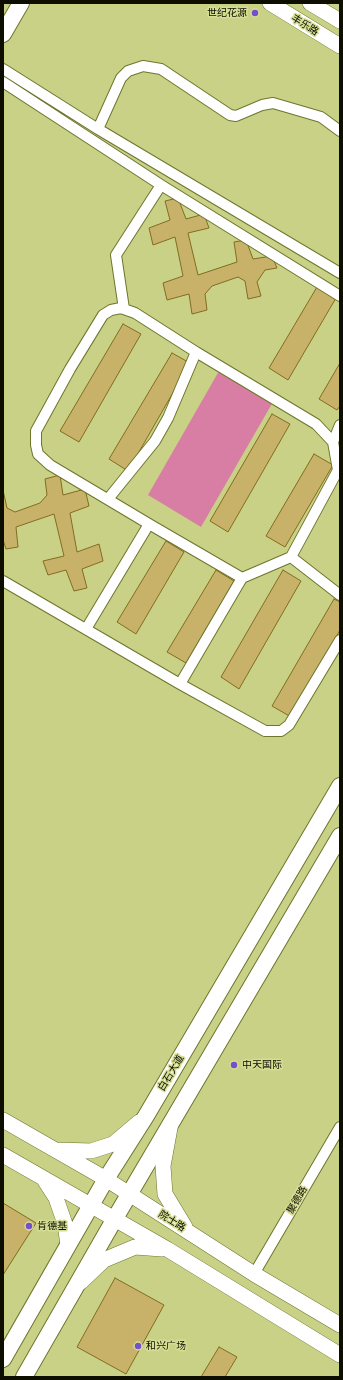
<!DOCTYPE html>
<html>
<head>
<meta charset="utf-8">
<style>
  body { margin:0 }
  #map { position:relative; width:343px; height:1380px; overflow:hidden; background:#c9d187; font-family:"Crimson Pro",serif }
  canvas { display:block }
  .frame { position:absolute; inset:0; border:4px solid #0d0e00; pointer-events:none }
</style>
</head>
<body>
<div id="map">
<canvas width="343" height="1380"></canvas>
<div class="frame"></div>
</div>
<script>
const context = document.querySelector('canvas').getContext('2d');
context.lineJoin = 'round';
function fill(path, color) {
  context.fillStyle = color;
  context.fill(path, 'evenodd');
}
function toPath(rows) {
  const path = new Path2D();
  for (const r of rows) {
    path.moveTo(r[0], r[1]);
    for (let i = 2; i < r.length; i += 2) path.lineTo(r[i], r[i + 1]);
  }
  return path;
}
function stroke(path, color, width, dash) {
  context.strokeStyle = color;
  context.lineWidth = width;
  context.lineCap = dash ? 'butt' : 'round';
  context.setLineDash(dash || []);
  context.stroke(path);
}
function drawText(font, color, halo, rows, align = 'center') {
  context.font = font + ' "Crimson Pro","Noto Sans SC",serif';
  context.lineWidth = 3;
  context.setLineDash([]);
  context.textBaseline = 'middle';
  context.strokeStyle = halo;
  context.fillStyle = color;
  for (const [text, x, y, turn = 0] of rows) {
    context.save();
    context.translate(x, y);
    context.rotate((+turn || 0) * Math.PI / 180);
    context.textAlign = isNaN(turn) ? turn : align;
    if (halo) context.strokeText(text, 0, 0);
    context.fillText(text, 0, 0);
    context.restore();
  }
}
fill(toPath([
  [219,371,273,402,201,527,148,495]
]), '#d87ea5');
const building = toPath([
  [178,198,186,219,204,214,209,228,188,233,198,275,237,262,234,242,246,240,253,259,272,256,277,268,265,270,257,282,261,296,248,299,245,281,238,277,212,286,205,294,207,310,192,314,189,294,167,300,163,283,183,276,175,237,153,245,149,228,170,220,165,201,178,198],
  [317,287,336,298,288,380,269,368,317,287],
  [123,324,141,334,79,442,60,431,123,324],
  [172,353,190,363,128,471,109,459,172,353],
  [340,363,340,406,337,410,319,399,340,363],
  [272,414,290,424,228,532,210,521,272,414],
  [314,454,333,465,285,547,266,536,314,454],
  [60,475,63,495,85,489,89,506,70,513,77,552,99,544,103,561,82,569,87,588,74,591,66,570,48,575,43,561,64,556,54,514,16,527,18,547,6,549,3,540,3,490,7,508,15,512,40,503,47,495,45,479,60,475],
  [166,541,184,552,136,634,117,622,166,541],
  [216,570,234,581,186,663,167,652,216,570],
  [283,570,301,581,239,689,221,677,283,570],
  [334,599,340,602,340,630,291,717,272,706,334,599],
  [3,1203,36,1223,3,1275,3,1203],
  [115,1278,164,1305,126,1374,77,1347,115,1278],
  [219,1347,237,1357,225,1377,201,1377,219,1347]
]);
fill(building, '#c8b269');
stroke(building, '#816c20', 1);
const street = toPath([
  [3,69,98,129,340,273],
  [3,82,161,185,340,296],
  [98,129,121,78,128,71,143,66,161,69,230,115,236,116,262,105,273,103,321,117,340,131],
  [124,309,116,255,161,185],
  [196,352,316,424,333,442,338,470,291,557],
  [333,442,340,425],
  [108,499,155,441,168,418,196,352,135,313,121,308,111,310,103,315,70,369,36,431,36,445,38,454,50,465,149,524],
  [242,578,291,557,340,595],
  [3,581,180,684,265,731,281,731,289,725,340,640],
  [86,629,149,524,242,578,180,684],
  [254,1274,340,1127]
]);
const secondary = toPath([
  [270,3,340,46],
  [310,3,340,21],
  [3,1120,106,1179,254,1274,340,1325],
  [170,1128,163,1166,165,1194,185,1227],
  [57,1150,91,1151,113,1144,139,1122],
  [3,1155,167,1249,340,1355],
  [45,1181,56,1198,65,1224,68,1245],
  [81,1282,104,1260,135,1247,162,1249]
]);
const primary = toPath([
  [3,34,21,3],
  [3,1359,106,1179,146,1116,340,786],
  [24,1377,114,1220,340,836]
]);
stroke(street, '#6f752c', 12);
stroke(secondary, '#6f752c', 16);
stroke(primary, '#6f752c', 18);
stroke(street, '#fff', 10);
stroke(secondary, '#fff', 15);
stroke(primary, '#fff', 16);
for (const [x, y, r, color] of [
  [255,13,4,"#7550ca"],
  [234,1065,4,"#7550ca"],
  [29,1226,4,"#7550ca"],
  [138,1346,4,"#7550ca"]
]) {
  const dot = new Path2D();
  dot.arc(x, y, r, 0, 2 * Math.PI);
  context.fillStyle = color;
  context.fill(dot);
  stroke(dot, '#d6de94', 1.5);
}
drawText('10px', '#0d0e00', '#d6de94', [
  ["世纪花源",247,13,"right"],
  ["中天国际",242,1065],
  ["肯德基",37,1226],
  ["和兴广场",146,1346]
], 'left');
drawText('10px', '#0d0e00', '#d6de94', [
  ["丰乐路",305,25,32],
  ["白石大道",171,1073,-59],
  ["聚德路",297,1200,-60],
  ["院士路",172,1221,32]
]);
</script>
</body>
</html>
